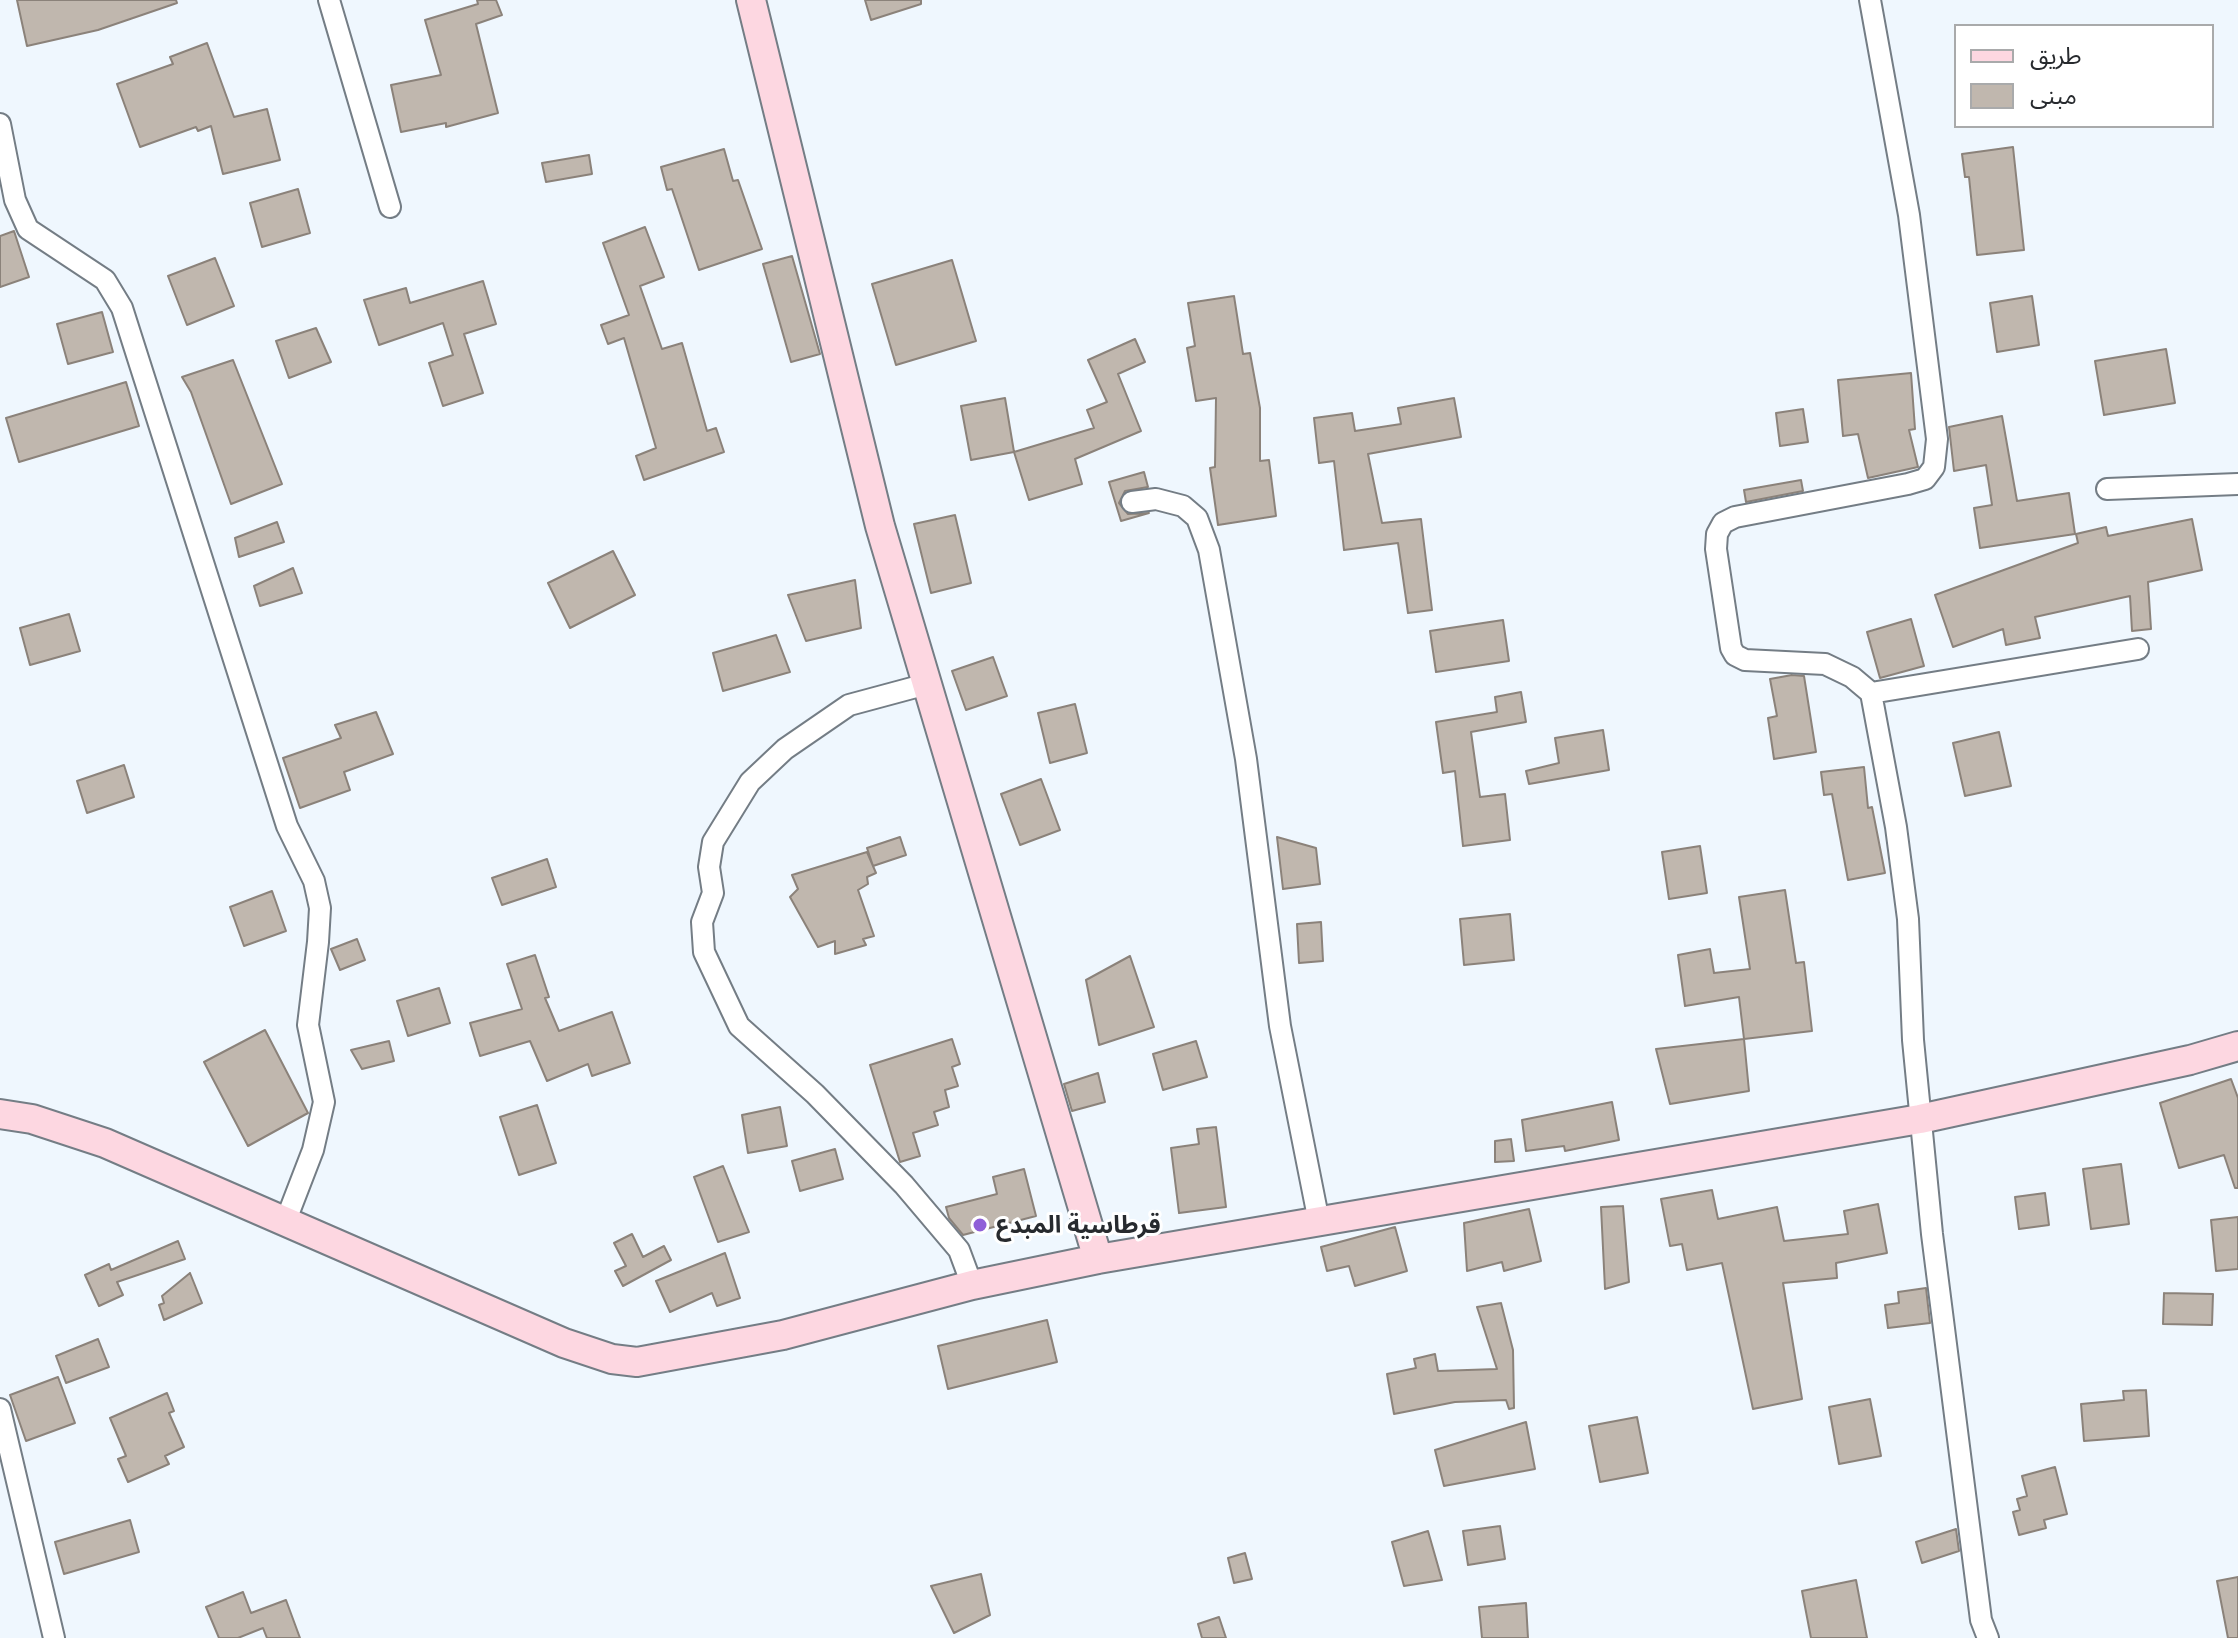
<!DOCTYPE html>
<html>
<head>
<meta charset="utf-8">
<style>
  body { margin:0 }
  #map { position:relative; width:2238px; height:1638px; overflow:hidden; background:#eff7fe; font-family:"Golos Text","Noto Sans Arabic",sans-serif }
  canvas { display:block }
  .legend { position:absolute; left:1954px; top:24px; width:260px; height:104px; box-sizing:border-box; background:#fff; border:2px solid #a9aaab; margin:0; padding:10px 14px; list-style:none; font-size:24px; color:#272a2e }
  .legend li { display:flex; align-items:center; gap:16px; height:40px }
  .legend b { width:40px; border:2px solid #a9aaab }
</style>
</head>
<body>
<div id="map">
<canvas width="2238" height="1638"></canvas>
<ul class="legend">
<li><b style="height:10px;background:#fdd7e1"></b>طريق</li>
<li><b style="height:22px;background:#c0b7ae"></b>مبنى</li>
</ul>
</div>
<script>
const context = document.querySelector('canvas').getContext('2d');
context.lineJoin = 'round';
function fill(path, color) {
  context.fillStyle = color;
  context.fill(path, 'evenodd');
}
function toPath(rows) {
  const path = new Path2D();
  for (const r of rows) {
    path.moveTo(r[0], r[1]);
    for (let i = 2; i < r.length; i += 2) path.lineTo(r[i], r[i + 1]);
  }
  return path;
}
function stroke(path, color, width, dash) {
  context.strokeStyle = color;
  context.lineWidth = width;
  context.lineCap = dash ? 'butt' : 'round';
  context.setLineDash(dash || []);
  context.stroke(path);
}
function drawText(font, color, halo, rows, align = 'center') {
  context.font = font + ' "Golos Text","Noto Sans Arabic",sans-serif';
  context.lineWidth = 6;
  context.setLineDash([]);
  context.textBaseline = 'middle';
  context.strokeStyle = halo;
  context.fillStyle = color;
  for (const [text, x, y, turn = 0] of rows) {
    context.save();
    context.translate(x, y);
    context.rotate((+turn || 0) * Math.PI / 180);
    context.textAlign = isNaN(turn) ? turn : align;
    if (halo) context.strokeText(text, 0, 0);
    context.fillText(text, 0, 0);
    context.restore();
  }
}
const building = toPath([
  [17,0,176,0,177,3,98,30,27,46,17,0],
  [477,0,496,0,502,15,476,24,498,113,446,127,446,123,401,132,391,85,441,75,425,20,478,4,477,0],
  [865,0,921,0,921,4,871,20,865,0],
  [207,43,234,117,267,109,280,160,223,174,211,126,198,131,196,127,140,147,117,84,173,64,170,57,207,43],
  [2013,147,2024,250,1977,255,1969,177,1965,177,1962,154,2013,147],
  [724,149,733,181,738,180,762,249,699,270,672,189,667,190,661,167,724,149],
  [589,155,592,174,546,182,542,163,589,155],
  [298,189,310,233,262,247,250,203,298,189],
  [645,227,664,277,640,286,662,349,682,343,707,431,716,428,724,452,644,480,636,456,656,448,624,338,608,344,601,325,629,315,603,243,645,227],
  [14,231,29,277,0,287,0,236,14,231],
  [792,256,820,354,791,362,763,264,792,256],
  [215,258,234,306,187,325,168,276,215,258],
  [952,260,976,341,896,365,872,284,952,260],
  [483,281,496,324,464,334,483,393,443,406,429,363,453,355,443,323,379,345,364,300,406,288,410,303,483,281],
  [1234,296,1243,354,1250,353,1260,408,1260,461,1269,460,1276,516,1218,525,1210,468,1215,467,1216,398,1196,401,1187,348,1195,346,1188,303,1234,296],
  [2032,296,2039,345,1997,352,1990,303,2032,296],
  [102,312,113,352,68,364,57,324,102,312],
  [316,328,331,362,289,378,276,341,316,328],
  [1135,339,1145,362,1118,374,1141,431,1075,459,1082,484,1029,500,1014,452,1094,428,1087,410,1107,402,1088,360,1135,339],
  [2166,349,2175,403,2104,415,2095,361,2166,349],
  [233,360,282,484,231,504,191,392,182,377,233,360],
  [1911,373,1915,429,1909,430,1918,467,1868,478,1858,434,1843,436,1838,380,1911,373],
  [126,382,139,426,19,462,6,418,126,382],
  [1005,398,1014,452,971,460,961,406,1005,398],
  [1454,398,1461,437,1368,454,1382,523,1421,519,1432,610,1408,613,1398,543,1344,550,1334,461,1319,463,1314,418,1352,413,1355,431,1401,424,1398,408,1454,398],
  [1803,409,1808,442,1780,446,1776,413,1803,409],
  [2002,416,2017,501,2069,493,2075,534,1980,548,1974,508,1992,505,1986,465,1954,471,1949,427,2002,416],
  [1144,472,1148,487,1125,491,1119,503,1128,514,1149,513,1121,521,1109,482,1144,472],
  [1801,480,1803,491,1746,502,1744,490,1801,480],
  [955,515,971,583,931,593,914,524,955,515],
  [2192,519,2202,570,2148,582,2151,629,2132,631,2130,596,2035,617,2040,638,2006,645,2003,629,1953,647,1935,595,2078,543,2076,534,2106,527,2108,536,2192,519],
  [277,522,284,542,239,557,235,538,277,522],
  [613,551,635,595,570,628,548,583,613,551],
  [293,568,302,593,260,606,254,586,293,568],
  [855,580,861,628,806,641,788,595,855,580],
  [69,614,80,651,30,665,20,628,69,614],
  [1911,619,1924,666,1880,678,1867,632,1911,619],
  [1503,620,1509,661,1436,672,1430,631,1503,620],
  [776,635,790,672,723,691,713,653,776,635],
  [993,657,1007,696,966,710,952,671,993,657],
  [1792,675,1804,676,1816,752,1774,759,1768,718,1777,716,1770,679,1792,675],
  [1521,692,1526,722,1471,732,1480,797,1505,794,1510,840,1463,846,1455,771,1443,773,1436,722,1497,712,1495,697,1521,692],
  [1075,704,1087,753,1050,763,1038,713,1075,704],
  [376,712,393,754,344,772,350,790,300,808,283,758,341,738,335,725,376,712],
  [1603,730,1609,770,1529,784,1526,771,1559,763,1555,738,1603,730],
  [1999,732,2011,786,1965,796,1953,743,1999,732],
  [124,765,134,797,87,813,77,781,124,765],
  [1864,767,1868,808,1872,807,1885,873,1848,880,1832,794,1824,795,1821,772,1864,767],
  [1041,779,1060,830,1020,845,1001,794,1041,779],
  [900,837,906,855,873,866,867,848,900,837],
  [1277,837,1316,848,1320,884,1283,889,1277,837],
  [1700,846,1707,893,1669,899,1662,852,1700,846],
  [867,852,876,873,867,877,868,884,858,890,874,936,863,939,866,945,835,954,835,941,818,947,790,897,798,889,792,875,867,852],
  [547,859,556,887,502,905,492,878,547,859],
  [1785,890,1796,963,1804,962,1812,1031,1744,1039,1739,997,1685,1006,1678,955,1710,949,1714,973,1750,969,1739,897,1785,890],
  [272,891,286,931,244,946,230,907,272,891],
  [1510,914,1514,960,1464,965,1460,919,1510,914],
  [1321,922,1323,961,1299,963,1297,924,1321,922],
  [357,939,365,960,340,970,331,949,357,939],
  [535,955,549,997,545,998,559,1031,612,1012,630,1063,592,1076,588,1064,547,1081,530,1041,480,1056,470,1023,522,1009,507,964,535,955],
  [1130,956,1154,1027,1099,1045,1086,980,1130,956],
  [439,988,450,1023,408,1036,397,1001,439,988],
  [265,1030,308,1113,248,1146,204,1062,265,1030],
  [952,1039,960,1064,952,1067,958,1086,945,1090,949,1107,934,1112,938,1125,913,1133,920,1156,900,1162,870,1065,952,1039],
  [1744,1039,1749,1091,1670,1104,1656,1049,1744,1039],
  [389,1041,394,1061,362,1069,351,1050,389,1041],
  [1196,1041,1207,1077,1163,1090,1153,1054,1196,1041],
  [1098,1073,1105,1102,1072,1111,1064,1084,1098,1073],
  [2231,1079,2238,1098,2238,1188,2235,1188,2224,1155,2179,1168,2160,1103,2231,1079],
  [1612,1102,1619,1140,1565,1151,1564,1146,1526,1151,1522,1120,1612,1102],
  [537,1105,556,1163,519,1175,500,1117,537,1105],
  [780,1107,787,1146,748,1153,742,1115,780,1107],
  [1216,1127,1226,1207,1179,1213,1171,1148,1199,1144,1197,1129,1216,1127],
  [1511,1139,1514,1161,1495,1162,1495,1141,1511,1139],
  [835,1149,843,1179,800,1191,792,1161,835,1149],
  [2121,1164,2129,1224,2091,1229,2083,1169,2121,1164],
  [723,1166,749,1232,718,1242,694,1177,723,1166],
  [1024,1169,1036,1216,963,1235,949,1218,946,1207,997,1194,993,1177,1024,1169],
  [1712,1190,1718,1219,1777,1207,1784,1241,1848,1234,1844,1211,1878,1204,1887,1253,1836,1263,1837,1278,1783,1283,1802,1399,1753,1409,1722,1263,1687,1270,1682,1244,1670,1246,1661,1199,1712,1190],
  [2045,1193,2049,1225,2019,1229,2015,1197,2045,1193],
  [1623,1206,1629,1282,1605,1289,1601,1207,1623,1206],
  [1529,1209,1541,1261,1504,1271,1502,1262,1467,1271,1464,1223,1529,1209],
  [2238,1217,2238,1269,2216,1271,2211,1220,2238,1217],
  [1395,1227,1407,1271,1355,1286,1349,1266,1327,1271,1321,1247,1395,1227],
  [632,1234,643,1257,664,1246,671,1260,623,1286,615,1271,626,1266,614,1243,632,1234],
  [178,1241,185,1259,117,1282,123,1295,99,1306,85,1275,109,1264,111,1270,178,1241],
  [725,1253,740,1298,717,1306,712,1293,670,1312,656,1281,725,1253],
  [190,1273,202,1303,164,1320,159,1305,164,1303,162,1296,190,1273],
  [1926,1288,1930,1323,1888,1328,1885,1305,1899,1303,1898,1292,1926,1288],
  [2164,1293,2213,1294,2212,1325,2163,1324,2164,1293],
  [1501,1303,1513,1350,1514,1408,1509,1409,1506,1400,1455,1402,1394,1414,1387,1374,1416,1368,1414,1359,1435,1354,1438,1371,1497,1369,1477,1307,1501,1303],
  [1047,1320,1057,1362,948,1389,938,1346,1047,1320],
  [98,1339,109,1367,66,1383,56,1356,98,1339],
  [58,1377,75,1423,26,1441,10,1395,58,1377],
  [2146,1390,2149,1436,2084,1441,2081,1404,2124,1400,2123,1391,2146,1390],
  [167,1393,174,1411,169,1413,184,1447,165,1456,169,1464,128,1482,118,1459,126,1456,110,1418,167,1393],
  [1870,1399,1881,1456,1839,1464,1829,1407,1870,1399],
  [1637,1417,1648,1473,1600,1482,1589,1426,1637,1417],
  [1526,1422,1535,1469,1444,1486,1435,1450,1526,1422],
  [2055,1467,2067,1514,2044,1520,2046,1528,2019,1535,2013,1512,2020,1510,2017,1499,2027,1496,2022,1476,2055,1467],
  [130,1520,139,1552,64,1574,55,1542,130,1520],
  [1500,1526,1505,1559,1468,1565,1463,1531,1500,1526],
  [1956,1529,1959,1551,1922,1563,1916,1542,1956,1529],
  [1428,1531,1442,1580,1404,1586,1392,1542,1428,1531],
  [1245,1553,1252,1579,1234,1583,1228,1558,1245,1553],
  [981,1574,990,1615,954,1633,931,1586,981,1574],
  [2238,1577,2238,1638,2228,1638,2217,1581,2238,1577],
  [1856,1580,1867,1638,1811,1638,1802,1591,1856,1580],
  [243,1592,251,1613,286,1600,300,1638,267,1638,263,1628,238,1638,219,1638,206,1607,243,1592],
  [1526,1603,1528,1638,1482,1638,1479,1607,1526,1603],
  [1219,1617,1226,1638,1202,1638,1198,1624,1219,1617]
]);
fill(building, '#c0b7ae');
stroke(building, '#8b827a', 2);
const street = toPath([
  [329,0,390,207],
  [1870,0,1909,215,1937,439,1934,467,1925,479,1908,484,1735,517,1723,523,1717,534,1716,549,1731,648,1735,655,1745,660,1825,664,1852,677,1871,693,1896,827,1908,919,1913,1040,1932,1234,1981,1620,1988,1638],
  [0,124,15,200,28,229,105,280,122,308,287,826,314,881,320,908,318,942,308,1025,324,1102,313,1150,286,1220],
  [2107,489,2238,484],
  [1132,502,1156,499,1183,506,1197,518,1209,550,1246,759,1280,1026,1319,1222],
  [927,684,849,705,785,749,750,782,713,842,709,867,713,893,702,922,704,952,739,1026,815,1094,904,1185,959,1250,972,1285],
  [1871,693,2138,649],
  [0,1409,54,1638]
]);
const secondary = toPath([
  [751,0,880,526,1098,1259],
  [0,1114,32,1119,105,1143,564,1343,612,1359,637,1362,783,1335,972,1285,1098,1259,1920,1119,2190,1060,2238,1046]
]);
stroke(street, '#747d85', 24);
stroke(secondary, '#747d85', 32);
stroke(street, '#fff', 20);
stroke(secondary, '#fdd7e1', 28);
for (const [x, y, r, color] of [
  [980,1225,8,"#8f5fd8"]
]) {
  const dot = new Path2D();
  dot.arc(x, y, r, 0, 2 * Math.PI);
  context.fillStyle = color;
  context.fill(dot);
  stroke(dot, '#fff', 3);
}
drawText('bold 24px', '#272a2e', '#fff', [
  ["قرطاسية المبدع",996,1225]
], 'left');
</script>
</body>
</html>
